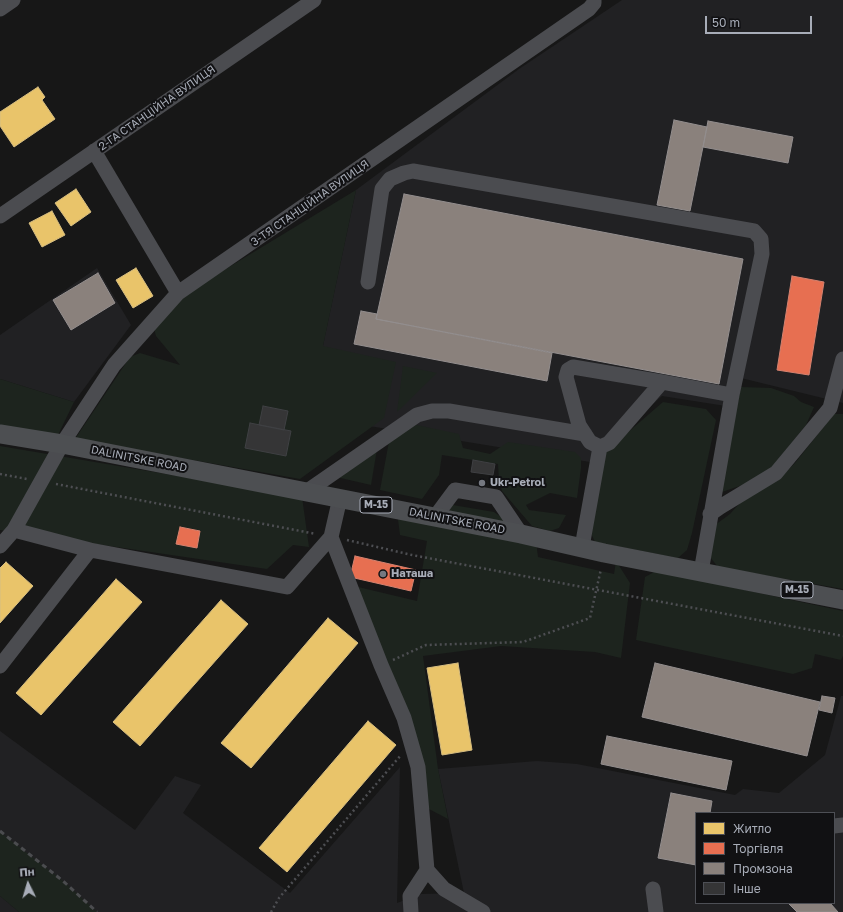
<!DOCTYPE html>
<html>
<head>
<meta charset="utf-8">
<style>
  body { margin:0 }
  #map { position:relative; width:843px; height:912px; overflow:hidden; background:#171717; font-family:"Golos Text",sans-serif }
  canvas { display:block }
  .legend { position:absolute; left:695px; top:812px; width:140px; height:92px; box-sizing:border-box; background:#111113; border:1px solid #4d4f55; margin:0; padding:5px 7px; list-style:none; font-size:12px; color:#a8adb8 }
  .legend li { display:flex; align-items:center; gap:8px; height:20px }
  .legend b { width:20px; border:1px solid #4d4f55 }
  .north { position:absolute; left:8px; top:864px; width:40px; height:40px; -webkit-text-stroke:3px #111113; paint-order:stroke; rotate:355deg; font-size:11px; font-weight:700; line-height:16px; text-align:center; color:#a8adb8 }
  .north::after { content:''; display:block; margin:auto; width:14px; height:18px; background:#a8adb8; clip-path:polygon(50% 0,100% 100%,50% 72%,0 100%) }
  .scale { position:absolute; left:705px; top:16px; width:107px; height:18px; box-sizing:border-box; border:2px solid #a8adb8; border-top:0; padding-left:5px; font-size:12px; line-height:14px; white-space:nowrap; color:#a8adb8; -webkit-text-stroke:3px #111113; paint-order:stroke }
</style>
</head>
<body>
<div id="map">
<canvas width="843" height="912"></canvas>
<ul class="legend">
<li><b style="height:11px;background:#e9c46a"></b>Житло</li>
<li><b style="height:11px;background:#e76f51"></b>Торгівля</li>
<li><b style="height:11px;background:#8a817c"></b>Промзона</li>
<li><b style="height:11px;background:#353536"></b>Інше</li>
</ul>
<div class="north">Пн</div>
<div class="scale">50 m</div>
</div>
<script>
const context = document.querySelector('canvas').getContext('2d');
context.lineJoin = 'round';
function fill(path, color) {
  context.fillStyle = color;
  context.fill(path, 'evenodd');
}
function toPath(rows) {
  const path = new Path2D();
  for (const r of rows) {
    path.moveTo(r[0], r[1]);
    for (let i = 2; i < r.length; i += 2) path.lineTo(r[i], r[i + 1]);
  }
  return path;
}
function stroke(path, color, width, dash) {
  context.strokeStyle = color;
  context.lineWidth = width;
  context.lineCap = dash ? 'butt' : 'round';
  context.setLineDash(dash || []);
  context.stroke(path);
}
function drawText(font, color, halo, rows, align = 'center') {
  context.font = font + ' "Golos Text",sans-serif';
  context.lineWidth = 4;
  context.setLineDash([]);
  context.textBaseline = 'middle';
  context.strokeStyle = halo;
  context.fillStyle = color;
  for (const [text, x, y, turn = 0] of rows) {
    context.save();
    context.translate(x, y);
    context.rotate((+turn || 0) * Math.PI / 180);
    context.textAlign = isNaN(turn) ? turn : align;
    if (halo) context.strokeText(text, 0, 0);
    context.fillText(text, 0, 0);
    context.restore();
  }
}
fill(toPath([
  [622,0,843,0,843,403,741,378,732,407,662,396,590,462,308,416,356,190,519,69],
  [97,268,131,325,74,402,0,379,0,335],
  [841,696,843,696,843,912,92,912,0,837,0,731,135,830,175,776,201,785,183,813,290,893,400,767,397,903,421,894,464,893,438,769,537,761,577,764,735,795,743,789,779,793,825,755],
  [696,813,834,813,834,903,696,903],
  [0,896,19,912,0,912]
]), '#212123');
fill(toPath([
  [356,190,323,346,396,362,384,418,300,479,75,439,130,357,140,353,180,365,156,336,150,315],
  [403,366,437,373,397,412],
  [0,379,74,402,58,435,0,426],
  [741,387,771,388,794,396,801,402,814,407,806,425,763,478,719,493],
  [663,402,706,409,716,420,692,533,687,550,678,558,595,542,589,529,604,453],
  [834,414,843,414,843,589,718,567,710,557,707,531,730,514,749,493,778,480,795,463],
  [412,424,459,434,463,448,490,454,508,442,575,452,581,458,581,468,577,498,550,493,526,505,529,510,566,515,559,528,550,531,532,526,502,491,499,480,498,464,442,455,439,475,422,499,380,490,390,436],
  [378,443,371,485,332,476],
  [0,446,302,497,309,547,293,545,267,569,0,530],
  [447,504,494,512,504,519,503,525,452,515],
  [397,512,536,541,538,557,614,574,616,561,630,583,621,658,595,652,501,646,423,656,438,769,448,819,429,809,354,586,417,601,427,541,400,535],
  [656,571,843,611,843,656,841,660,815,654,812,668,793,674,636,640,645,577],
  [0,832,63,881,97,912,19,912,0,896]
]), '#1d241e');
const homes = toPath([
  [38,87,45,97,42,100,55,119,14,147,0,126,0,112,38,87],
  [76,189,91,212,71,226,55,203,76,189],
  [52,211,65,235,42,247,29,223,52,211],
  [136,268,153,296,133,308,116,280,136,268],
  [6,562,33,586,0,623,0,568,6,562],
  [116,579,142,602,41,715,16,693,116,579],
  [221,600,248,624,140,746,113,722,221,600],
  [328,618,358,643,251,768,221,743,328,618],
  [458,663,472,750,442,755,427,668,458,663],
  [368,721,396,745,287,872,259,848,368,721]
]);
fill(homes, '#e9c46a');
stroke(homes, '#d6bd81', 1);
const shops = toPath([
  [792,276,824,282,809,375,777,370,792,276],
  [180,527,200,531,197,548,176,544,180,527],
  [355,556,416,570,411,591,350,577,355,556]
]);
fill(shops, '#e76f51');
stroke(shops, '#d48270', 1);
const industry = toPath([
  [674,120,707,127,690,211,657,205,674,120],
  [708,121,793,137,788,163,703,147,708,121],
  [404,194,743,259,719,384,376,319,404,194],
  [98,273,115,303,71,330,53,300,98,273],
  [361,311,377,314,376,319,552,353,547,381,354,344,361,311],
  [655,663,820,702,807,756,642,717,655,663],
  [822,696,835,698,832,713,819,710,822,696],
  [607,736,732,761,726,790,601,764,607,736],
  [671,793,712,801,710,813,696,813,696,865,658,858,671,793],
  [788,903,830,903,838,912,797,912,788,903]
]);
fill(industry, '#8a817c');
stroke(industry, '#938e8e', 1);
const building = toPath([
  [263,406,288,411,284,430,259,425,263,406],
  [250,423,291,431,286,456,245,448,250,423],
  [473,460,495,464,493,475,471,472,473,460]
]);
fill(building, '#353536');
stroke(building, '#3f4043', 1);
stroke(toPath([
  [0,474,27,479],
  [56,484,316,534],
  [347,540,412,555,843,636],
  [393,660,426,645,523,642,590,618,601,569],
  [271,912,279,898,401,755]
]), '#4d4e52', 2.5, [2, 3]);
stroke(toPath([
  [0,9,13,0],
  [94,151,178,293],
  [0,216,314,0],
  [368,282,382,189,390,179,404,173,413,171,754,231,761,239,762,254,732,395,701,572],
  [662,382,609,443,600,447,590,442,579,425,566,377,568,370,573,367,662,382,732,395],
  [306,492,417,415,432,411,449,411,585,434],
  [710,514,720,507,776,473,830,408,843,359],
  [435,517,455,490,496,497,521,534],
  [14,530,90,550],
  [331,537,381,665,404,718,418,767,427,870,444,889,483,912],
  [0,546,14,530,62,444,114,365,178,293,589,9,594,3,594,0],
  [582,547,600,447],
  [0,666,90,550,287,587,331,537,340,498],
  [834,826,843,825],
  [653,889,656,912],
  [411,912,410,896,427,870]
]), '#4b4c50', 15);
stroke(toPath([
  [0,434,62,444,521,534,604,553,843,600]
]), '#4d4f52', 19);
stroke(toPath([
  [0,831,63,881,97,912]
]), '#4b4c4f', 3, [5, 4]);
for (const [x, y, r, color] of [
  [482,483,4,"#757880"],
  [383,574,4,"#757880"]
]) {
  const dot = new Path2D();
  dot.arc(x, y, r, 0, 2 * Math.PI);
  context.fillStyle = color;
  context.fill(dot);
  stroke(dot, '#111113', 1.5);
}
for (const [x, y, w] of [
  [376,505,32],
  [797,590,32]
]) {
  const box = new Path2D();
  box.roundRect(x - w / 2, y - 8, w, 16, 3);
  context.fillStyle = '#111113';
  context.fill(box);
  stroke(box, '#a8adb8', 1);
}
drawText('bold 10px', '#a8adb8', null, [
  ["М-15",376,505],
  ["М-15",797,590]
]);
drawText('11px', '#a8adb8', '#111113', [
  ["2-ГА СТАНЦІЙНА ВУЛИЦЯ",157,108,-35],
  ["3-ТЯ СТАНЦІЙНА ВУЛИЦЯ",310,203,-35],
  ["DALINITSKE ROAD",139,459,11],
  ["DALINITSKE ROAD",457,521,11]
]);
drawText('bold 11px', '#a8adb8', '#111113', [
  ["Ukr-Petrol",490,483],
  ["Наташа",391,574]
], 'left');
</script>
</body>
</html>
